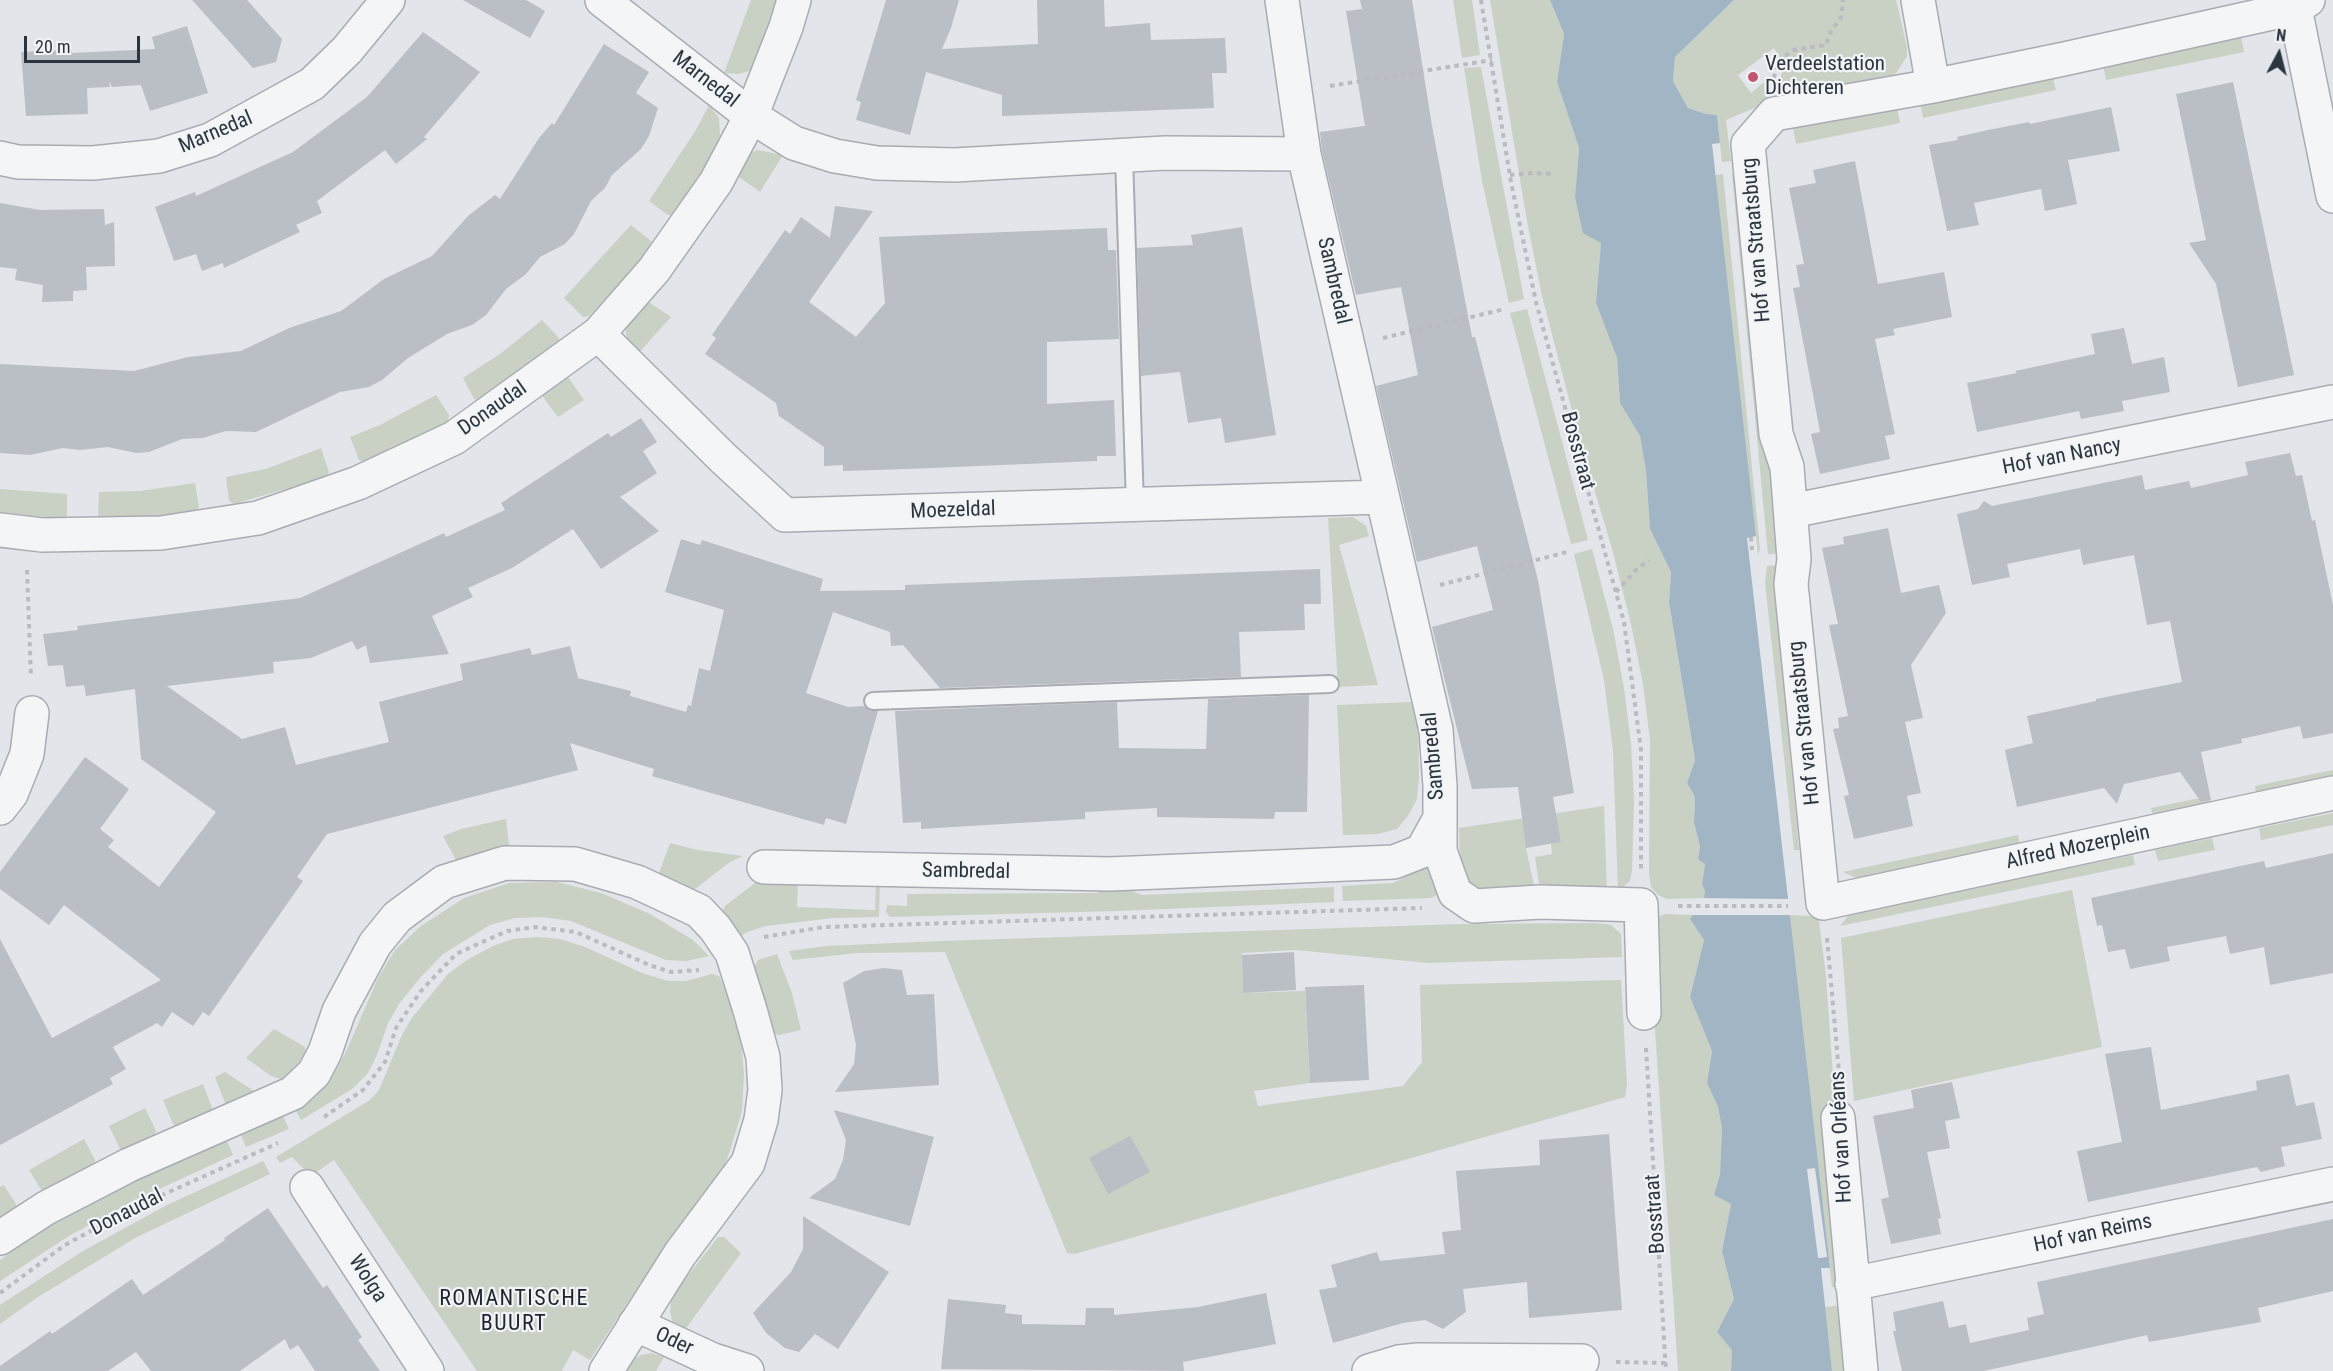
<!DOCTYPE html>
<html>
<head>
<meta charset="utf-8">
<style>
  body { margin:0 }
  #map { position:relative; width:2333px; height:1371px; overflow:hidden; background:#e2e5e9; font-family:"Roboto Condensed",sans-serif }
  canvas { display:block }
  .north { position:absolute; left:2249px; top:24px; width:60px; height:60px; -webkit-text-stroke:4px #f1f4f6; paint-order:stroke; rotate:7deg; font-size:16px; font-weight:700; line-height:24px; text-align:center; color:#2c343e }
  .north::after { content:''; display:block; margin:auto; width:21px; height:27px; background:#2c343e; clip-path:polygon(50% 0,100% 100%,50% 72%,0 100%) }
  .scale { position:absolute; left:24px; top:36px; width:116px; height:27px; box-sizing:border-box; border:3px solid #2c343e; border-top:0; padding-left:8px; font-size:18px; line-height:21px; white-space:nowrap; color:#2c343e; -webkit-text-stroke:4px #f1f4f6; paint-order:stroke }
</style>
</head>
<body>
<div id="map">
<canvas width="2333" height="1371"></canvas>
<div class="north">N</div>
<div class="scale">20 m</div>
</div>
<script>
const context = document.querySelector('canvas').getContext('2d');
context.lineJoin = 'round';
function fill(path, color) {
  context.fillStyle = color;
  context.fill(path, 'evenodd');
}
function toPath(rows) {
  const path = new Path2D();
  for (const r of rows) {
    path.moveTo(r[0], r[1]);
    for (let i = 2; i < r.length; i += 2) path.lineTo(r[i], r[i + 1]);
  }
  return path;
}
function stroke(path, color, width, dash) {
  context.strokeStyle = color;
  context.lineWidth = width;
  context.lineCap = dash ? 'butt' : 'round';
  context.setLineDash(dash || []);
  context.stroke(path);
}
function drawText(font, color, halo, rows, align = 'center') {
  context.font = font + ' "Roboto Condensed",sans-serif';
  context.lineWidth = 4.5;
  context.setLineDash([]);
  context.textBaseline = 'middle';
  context.strokeStyle = halo;
  context.fillStyle = color;
  for (const [text, x, y, turn = 0] of rows) {
    context.save();
    context.translate(x, y);
    context.rotate((+turn || 0) * Math.PI / 180);
    context.textAlign = isNaN(turn) ? turn : align;
    if (halo) context.strokeText(text, 0, 0);
    context.fillText(text, 0, 0);
    context.restore();
  }
}
fill(toPath([
  [751,0,781,0,757,64,749,71,739,74,724,73],
  [1453,0,1472,0,1480,55,1462,58],
  [1490,0,1550,0,1564,34,1557,82,1579,148,1575,197,1601,243,1596,303,1617,358,1620,403,1640,436,1646,471,1650,529,1671,572,1669,602,1695,760,1687,783,1695,797,1694,823,1700,846,1698,858,1705,864,1702,884,1705,891,1704,898,1667,899,1658,895,1651,887,1649,873,1650,740,1643,684,1631,624,1611,545,1582,449,1542,296,1527,221],
  [1734,0,1896,0,1907,47,1907,56,1897,72,1891,77,1784,101,1779,97,1779,84,1784,64,1774,48,1738,75,1751,93,1768,79,1769,92,1762,105,1726,120,1731,161,1722,162,1717,115,1706,114,1688,108,1673,81,1675,57],
  [2241,36,2244,52,2106,80,2103,64],
  [1481,67,1524,299,1509,303,1482,181,1464,68],
  [2052,74,2056,90,1923,118,1920,102],
  [709,105,719,118,720,135,716,149,674,215,668,215,649,201,696,130],
  [1897,107,1900,123,1796,144,1793,128],
  [757,150,783,155,760,192,739,177,737,172,751,153],
  [1736,173,1775,464,1783,553,1768,554,1732,174],
  [1723,174,1760,549,1758,555,1715,175],
  [631,225,651,241,650,246,621,283,589,316,583,317,564,298],
  [647,301,671,317,634,358,627,344,626,330,630,317],
  [1527,309,1588,540,1571,544,1510,313],
  [542,320,559,338,559,344,480,401,474,399,463,378,500,354],
  [563,377,568,377,584,400,558,417,543,397,543,391],
  [436,395,449,415,448,421,364,462,359,460,350,437,380,425],
  [321,448,329,472,326,477,234,504,229,501,226,477,266,469],
  [195,483,199,507,196,511,144,517,98,518,99,492,140,491],
  [0,489,67,494,67,518,64,523,0,518],
  [1353,517,1366,526,1369,536,1339,545,1378,685,1338,687,1328,518],
  [1592,549,1613,629,1624,688,1631,744,1634,800,1632,871,1630,881,1618,891,1613,751,1604,680,1574,554],
  [1781,565,1774,581,1799,850,1794,850,1765,582,1767,566],
  [1411,702,1418,718,1419,777,1417,799,1408,816,1397,829,1378,834,1343,835,1337,705],
  [2333,770,2333,780,2257,796,2255,786],
  [2209,796,2211,806,2153,818,2151,808],
  [1604,806,1607,892,1540,890,1535,857,1552,854,1551,844,1561,841,1558,827,1526,848,1535,891,1487,891,1473,887,1465,879,1460,870,1459,828],
  [2333,813,2333,825,2261,840,2259,828],
  [506,819,509,845,506,849,462,862,456,860,443,836,461,829],
  [2018,835,2020,846,1865,878,1856,878,1843,872],
  [2212,838,2215,850,2158,861,2155,850],
  [670,843,698,850,743,856,730,862,695,889,688,892,662,881,659,873],
  [2133,855,2135,865,1840,926,1848,916,1856,912],
  [1422,865,1432,866,1439,891,1437,895,1431,898,1343,901,1342,886,1393,883,1404,878,1410,869],
  [769,877,798,877,797,907,875,910,876,881,880,880,879,917,833,918,766,926,747,932,738,938,722,913,725,906,755,883],
  [557,882,601,893,650,914,693,940,709,956,687,961,666,960,571,921,542,917,515,918,490,925,443,954,419,979,399,1004,388,1023,377,1055,368,1073,352,1089,301,1120,293,1106,311,1097,330,1080,345,1054,378,978,395,950,421,926,464,898,509,883],
  [1107,882,1124,882,1130,890,1142,895,1334,887,1334,902,1117,911,890,917,886,912,887,905,907,906,907,894,1098,893],
  [2072,890,2102,1047,1854,1101,1841,938],
  [1665,914,1693,915,1691,920,1704,940,1690,997,1712,1051,1707,1083,1718,1107,1722,1128,1720,1174,1714,1195,1731,1204,1722,1251,1734,1299,1717,1332,1732,1350,1731,1371,1678,1371,1649,940,1655,918],
  [1789,915,1810,916,1819,921,1826,976,1835,1104,1825,1107,1840,1286,1832,1287],
  [1597,923,1611,925,1621,934,1622,957,1428,963,1296,950,1242,953,1243,993,1305,991,1310,1083,1254,1091,1258,1106,1403,1086,1422,1062,1420,985,1621,980,1627,1085,1625,1097,1075,1254,1067,1253,945,952,857,953,793,960,789,951,826,946,941,941,1462,924],
  [539,937,560,939,585,947,642,973,668,981,686,981,712,974,719,976,732,1005,741,1041,744,1074,742,1111,724,1170,638,1287,590,1360,573,1350,562,1371,477,1371,334,1160,311,1176,292,1157,280,1163,276,1157,370,1100,379,1090,401,1037,411,1019,448,974,467,960,493,946,513,939],
  [777,954,792,993,801,1030,779,1035,772,1033,753,968,758,960],
  [274,1029,305,1047,306,1053,290,1073,281,1079,271,1076,246,1058],
  [225,1072,257,1093,229,1113,215,1077],
  [203,1084,216,1118,181,1128,173,1124,163,1100],
  [145,1108,156,1131,154,1135,126,1150,120,1149,109,1126],
  [280,1109,289,1129,246,1147,238,1128],
  [224,1134,233,1155,131,1202,69,1236,0,1281,0,1260,18,1246,60,1219],
  [84,1139,95,1160,94,1168,48,1193,42,1191,29,1170],
  [263,1161,270,1174,137,1237,38,1297,0,1324,0,1305,83,1251,167,1205],
  [4,1185,17,1206,16,1212,0,1223,0,1187],
  [718,1237,724,1237,741,1253,684,1331,679,1331,672,1321,670,1311,671,1302,678,1288],
  [1842,1305,1848,1371,1832,1371,1825,1307],
  [651,1353,664,1357,656,1371,623,1371,633,1359,641,1355]
]), '#c8d1c4');
fill(toPath([
  [1550,0,1734,0,1675,57,1673,81,1688,108,1706,114,1717,115,1720,143,1712,144,1756,536,1747,538,1830,1268,1821,1268,1832,1371,1731,1371,1732,1350,1717,1332,1734,1299,1722,1251,1731,1204,1714,1195,1720,1174,1722,1128,1718,1107,1707,1083,1712,1051,1690,997,1704,940,1690,919,1704,898,1705,891,1702,884,1705,864,1698,859,1700,846,1694,823,1695,797,1687,783,1695,760,1669,602,1671,572,1650,529,1646,471,1640,436,1620,403,1617,358,1596,303,1601,243,1583,233,1575,197,1579,148,1557,82,1564,34]
]), '#a1b5c4');
fill(toPath([
  [1700,898,1790,899,1792,915,1690,915],
  [1815,1168,1827,1257,1818,1258,1807,1169]
]), '#e2e5e9');
fill(toPath([
  [192,0,247,0,282,39,276,62,253,68],
  [463,0,526,0,545,11,530,38],
  [886,0,959,0,951,28,942,49,1038,44,1037,0,1104,0,1105,27,1150,23,1151,40,1225,38,1227,73,1212,73,1214,108,1002,116,1002,95,926,72,910,135,856,120,861,102,856,100],
  [1360,0,1412,0,1432,126,1472,337,1475,337,1538,580,1574,793,1553,797,1561,842,1526,848,1518,787,1472,789,1440,661,1432,627,1493,610,1477,546,1417,562,1376,386,1418,375,1401,287,1356,295,1322,151,1320,132,1365,126,1346,11,1362,9],
  [187,26,208,93,150,111,141,85,112,87,109,81,110,87,87,88,88,114,26,116,21,52,72,50,72,53,155,49,152,37],
  [423,32,480,72,424,137,427,139,396,164,385,150,317,201,322,213,296,225,300,232,224,268,223,263,202,271,196,254,174,261,155,207,195,192,196,196,293,152,367,97],
  [604,44,649,72,636,93,658,108,649,136,641,149,612,175,605,188,591,201,574,234,565,244,540,257,526,274,506,289,486,315,472,325,447,334,408,358,382,380,369,387,340,392,256,432,226,431,203,438,182,439,149,452,136,453,108,447,80,450,63,448,30,455,0,453,0,364,134,371,188,357,241,351,289,328,341,311,384,279,432,256,468,216,495,195,500,199,539,138,552,123,554,125],
  [2233,82,2294,375,2238,387,2216,284,2189,243,2206,240,2176,94],
  [2111,107,2120,151,2068,160,2077,204,2045,211,2041,189,1974,203,1979,225,1947,231,1929,145,1958,140,1957,137,1988,130,2029,122,2030,124],
  [1855,161,1878,284,1944,272,1952,317,1893,329,1895,335,1875,339,1895,434,1885,436,1890,459,1820,474,1811,434,1820,432,1793,288,1800,287,1796,265,1804,264,1789,188,1816,183,1813,170],
  [0,203,40,210,104,209,105,225,114,222,115,266,86,267,87,290,73,291,73,301,42,302,43,285,15,280,17,269,0,267],
  [835,206,873,211,809,302,856,337,885,303,879,237,1107,228,1108,250,1116,250,1119,339,1047,342,1047,404,1114,400,1116,456,1097,456,1097,461,907,469,843,471,843,465,824,466,824,447,779,416,776,403,705,354,716,338,712,335,785,230,790,234,801,217,830,238],
  [1242,227,1276,435,1225,443,1221,418,1188,423,1180,372,1141,376,1137,248,1193,245,1191,235],
  [2124,328,2132,364,2164,357,2170,392,2122,401,2124,411,2081,419,2079,411,1977,432,1967,383,2017,373,2015,371,2095,354,2091,334],
  [641,418,657,442,643,451,657,473,620,497,659,531,601,569,573,529,512,568,468,588,473,597,432,616,449,654,370,663,366,645,357,650,352,641,311,658,273,662,274,673,167,686,242,739,285,727,296,765,389,742,379,702,463,680,460,664,530,648,532,655,570,646,578,678,631,691,630,696,686,712,688,705,691,706,699,668,710,671,724,610,665,592,681,539,700,545,702,540,823,579,820,591,905,590,905,585,1320,569,1321,604,1304,604,1305,630,1239,632,1241,677,940,688,903,645,891,646,890,632,833,612,806,693,848,707,864,706,869,710,878,711,846,824,826,818,824,825,683,785,652,776,654,769,570,743,578,770,327,834,297,877,303,881,209,1016,203,1012,193,1026,172,1012,162,1027,157,1023,113,1047,126,1069,110,1078,113,1084,0,1145,0,939,52,1038,161,980,64,905,49,925,0,889,0,872,85,757,129,789,100,829,114,840,108,847,159,887,216,812,141,759,135,689,86,696,84,685,66,687,63,665,48,666,43,634,78,630,77,626,300,598,444,533,446,537,505,510,501,503,608,433,611,437],
  [2290,453,2296,476,2302,475,2312,521,2315,520,2333,605,2333,733,2303,739,2300,726,2241,739,2242,743,2201,752,2211,800,2201,802,2180,772,2124,784,2117,804,2104,788,2017,807,2005,750,2033,743,2027,716,2096,701,2096,699,2182,682,2170,621,2147,625,2134,555,2083,565,2080,549,2007,564,2010,577,1972,585,1957,514,1978,509,1984,501,1992,506,2142,475,2145,490,2189,481,2191,488,2248,475,2245,462],
  [1888,528,1901,593,1939,585,1946,613,1911,665,1923,718,1905,722,1921,793,1907,796,1913,826,1854,839,1844,796,1849,795,1833,729,1839,728,1838,718,1848,716,1829,625,1838,624,1822,548,1844,544,1843,537],
  [1309,695,1307,812,1275,812,1274,819,1157,817,1157,808,1085,812,1085,819,937,828,921,829,921,822,903,823,895,711,1117,702,1119,748,1206,749,1208,699],
  [2333,853,2333,973,2270,985,2264,947,2230,954,2226,936,2167,947,2170,961,2130,969,2125,949,2108,952,2102,925,2097,926,2091,898,2264,861,2266,868],
  [1294,952,1296,990,1243,993,1242,955],
  [884,968,902,970,907,995,934,994,939,1085,835,1092,854,1064,856,1045,843,983,864,971],
  [1364,985,1369,1080,1310,1083,1305,987],
  [2151,1047,2161,1110,2257,1090,2256,1081,2289,1074,2296,1106,2314,1102,2322,1139,2281,1147,2285,1166,2261,1172,2257,1167,2088,1202,2077,1151,2122,1142,2105,1054],
  [1952,1082,1960,1118,1945,1121,1950,1148,1927,1152,1941,1218,1938,1219,1941,1234,1891,1244,1881,1199,1889,1197,1873,1116,1914,1108,1911,1090],
  [834,1110,934,1137,910,1226,809,1198,835,1179,843,1160,846,1140],
  [1609,1134,1622,1310,1529,1318,1527,1282,1463,1289,1466,1312,1443,1329,1425,1320,1403,1323,1333,1343,1319,1290,1337,1287,1331,1265,1377,1252,1380,1261,1445,1254,1442,1232,1461,1230,1456,1171,1540,1165,1539,1140],
  [1130,1136,1150,1172,1108,1194,1089,1158],
  [268,1208,323,1288,327,1285,362,1337,358,1340,380,1371,315,1371,298,1345,290,1350,285,1339,240,1371,151,1371,136,1352,108,1371,0,1371,0,1366,50,1331,52,1334,132,1279,143,1295,225,1240,224,1238],
  [803,1216,889,1272,838,1349,815,1334,799,1352,785,1348,766,1333,753,1313,791,1272,803,1249],
  [2333,1219,2333,1291,2258,1308,2261,1322,2149,1342,2147,1335,1984,1371,1902,1371,1893,1331,1896,1331,1893,1312,1943,1301,1949,1328,1966,1324,1970,1343,2029,1330,2027,1318,2044,1314,2037,1282],
  [1266,1293,1276,1344,1183,1362,1184,1371,941,1369,948,1299,1006,1305,1005,1313,1022,1315,1022,1324,1085,1325,1086,1308,1114,1308,1114,1315,1198,1307]
]), '#babfc5');
const service = toPath([
  [1124,156,1135,506],
  [873,701,1330,684]
]);
const minor = toPath([
  [602,0,751,116,794,143,835,156,877,163,955,165,1165,153,1304,154],
  [1282,0,1304,154,1436,730,1440,786,1440,851,1455,893,1474,906,1540,902,1641,905,1644,1013],
  [1918,0,1933,86],
  [2308,0,2295,8,2064,59,1933,86,1774,114,1748,144,1776,434,1787,467,1794,559,1791,584,1823,903,2333,793],
  [2295,8,2333,196],
  [0,158,18,162,93,163,159,156,210,140,312,84,347,50,388,0],
  [598,334,723,458,785,515,1381,497],
  [1791,511,2333,402],
  [0,808,11,794,27,754,32,713],
  [764,867,1110,874,1394,862,1422,851,1439,820],
  [1838,1118,1861,1371],
  [307,1187,427,1371],
  [1852,1284,2333,1184],
  [635,1324,713,1360,747,1371],
  [1369,1371,1399,1362,1418,1360,1582,1361]
]);
const tertiary = toPath([
  [0,530,42,535,161,533,258,518,358,483,454,438,598,334,654,270,716,182,751,116,786,27,794,0],
  [0,1238,46,1208,129,1165,293,1093,314,1073,325,1052,339,1011,375,944,397,917,444,882,505,863,575,864,637,882,699,911,715,928,732,953,750,1010,763,1057,765,1090,761,1120,748,1163,680,1254,606,1371]
]);
stroke(service, '#a8acb2', 20);
stroke(minor, '#a8acb2', 36);
stroke(tertiary, '#a8acb2', 36);
stroke(toPath([
  [1481,0,1511,182,1536,302,1624,622,1641,750,1641,869],
  [1774,78,1777,61,1794,50,1826,45,1830,33,1841,17,1843,0],
  [1330,86,1492,60],
  [1510,175,1533,173,1554,174],
  [1383,338,1505,309],
  [1751,537,1752,550],
  [27,570,31,677],
  [1440,585,1567,552],
  [1616,592,1636,570,1649,560],
  [1678,906,1788,906],
  [764,937,824,927,1422,908],
  [1827,938,1840,1083],
  [1646,1048,1666,1371],
  [324,1117,363,1090,385,1062,396,1028,420,992,456,954,507,931,535,927,576,932,649,965,671,972,699,970],
  [0,1293,65,1245,131,1209,278,1143],
  [1616,1362,1666,1363]
]), '#b8bbc0', 4, [4.5, 4.5]);
stroke(service, '#f4f5f7', 16);
stroke(minor, '#f4f5f7', 33);
stroke(tertiary, '#f4f5f7', 33);
for (const [x, y, r, color] of [
  [1753,77,6,"#bf566e"]
]) {
  const dot = new Path2D();
  dot.arc(x, y, r, 0, 2 * Math.PI);
  context.fillStyle = color;
  context.fill(dot);
  stroke(dot, '#f1f4f6', 2);
}
drawText('21px', '#2c343e', '#f1f4f6', [
  ["Verdeelstation",1765,65],
  ["Dichteren",1765,89]
], 'left');
drawText('21px', '#2c343e', '#f1f4f6', [
  ["Marnedal",705,80,38],
  ["Marnedal",216,133,-23],
  ["Hof van Straatsburg",1757,240,-95],
  ["Sambredal",1333,281,77],
  ["Donaudal",493,409,-35],
  ["Bosstraat",1577,451,75],
  ["Hof van Nancy",2062,457,-11],
  ["Moezeldal",953,511,-2],
  ["Hof van Straatsburg",1805,723,-96],
  ["Sambredal",1434,756,-95],
  ["Alfred Mozerplein",2078,848,-12],
  ["Sambredal",966,872,1],
  ["Hof van Orléans",1842,1137,-93],
  ["Donaudal",127,1213,-27],
  ["Bosstraat",1656,1214,-94],
  ["Hof van Reims",2093,1234,-12],
  ["Wolga",367,1279,57],
  ["Oder",674,1342,25]
]);
context.letterSpacing = '1.5px';
drawText('22px', '#1e252f', '#f1f4f6', [
  ["ROMANTISCHE",514,1299],
  ["BUURT",514,1324]
]);
context.letterSpacing = '0px';
</script>
</body>
</html>
